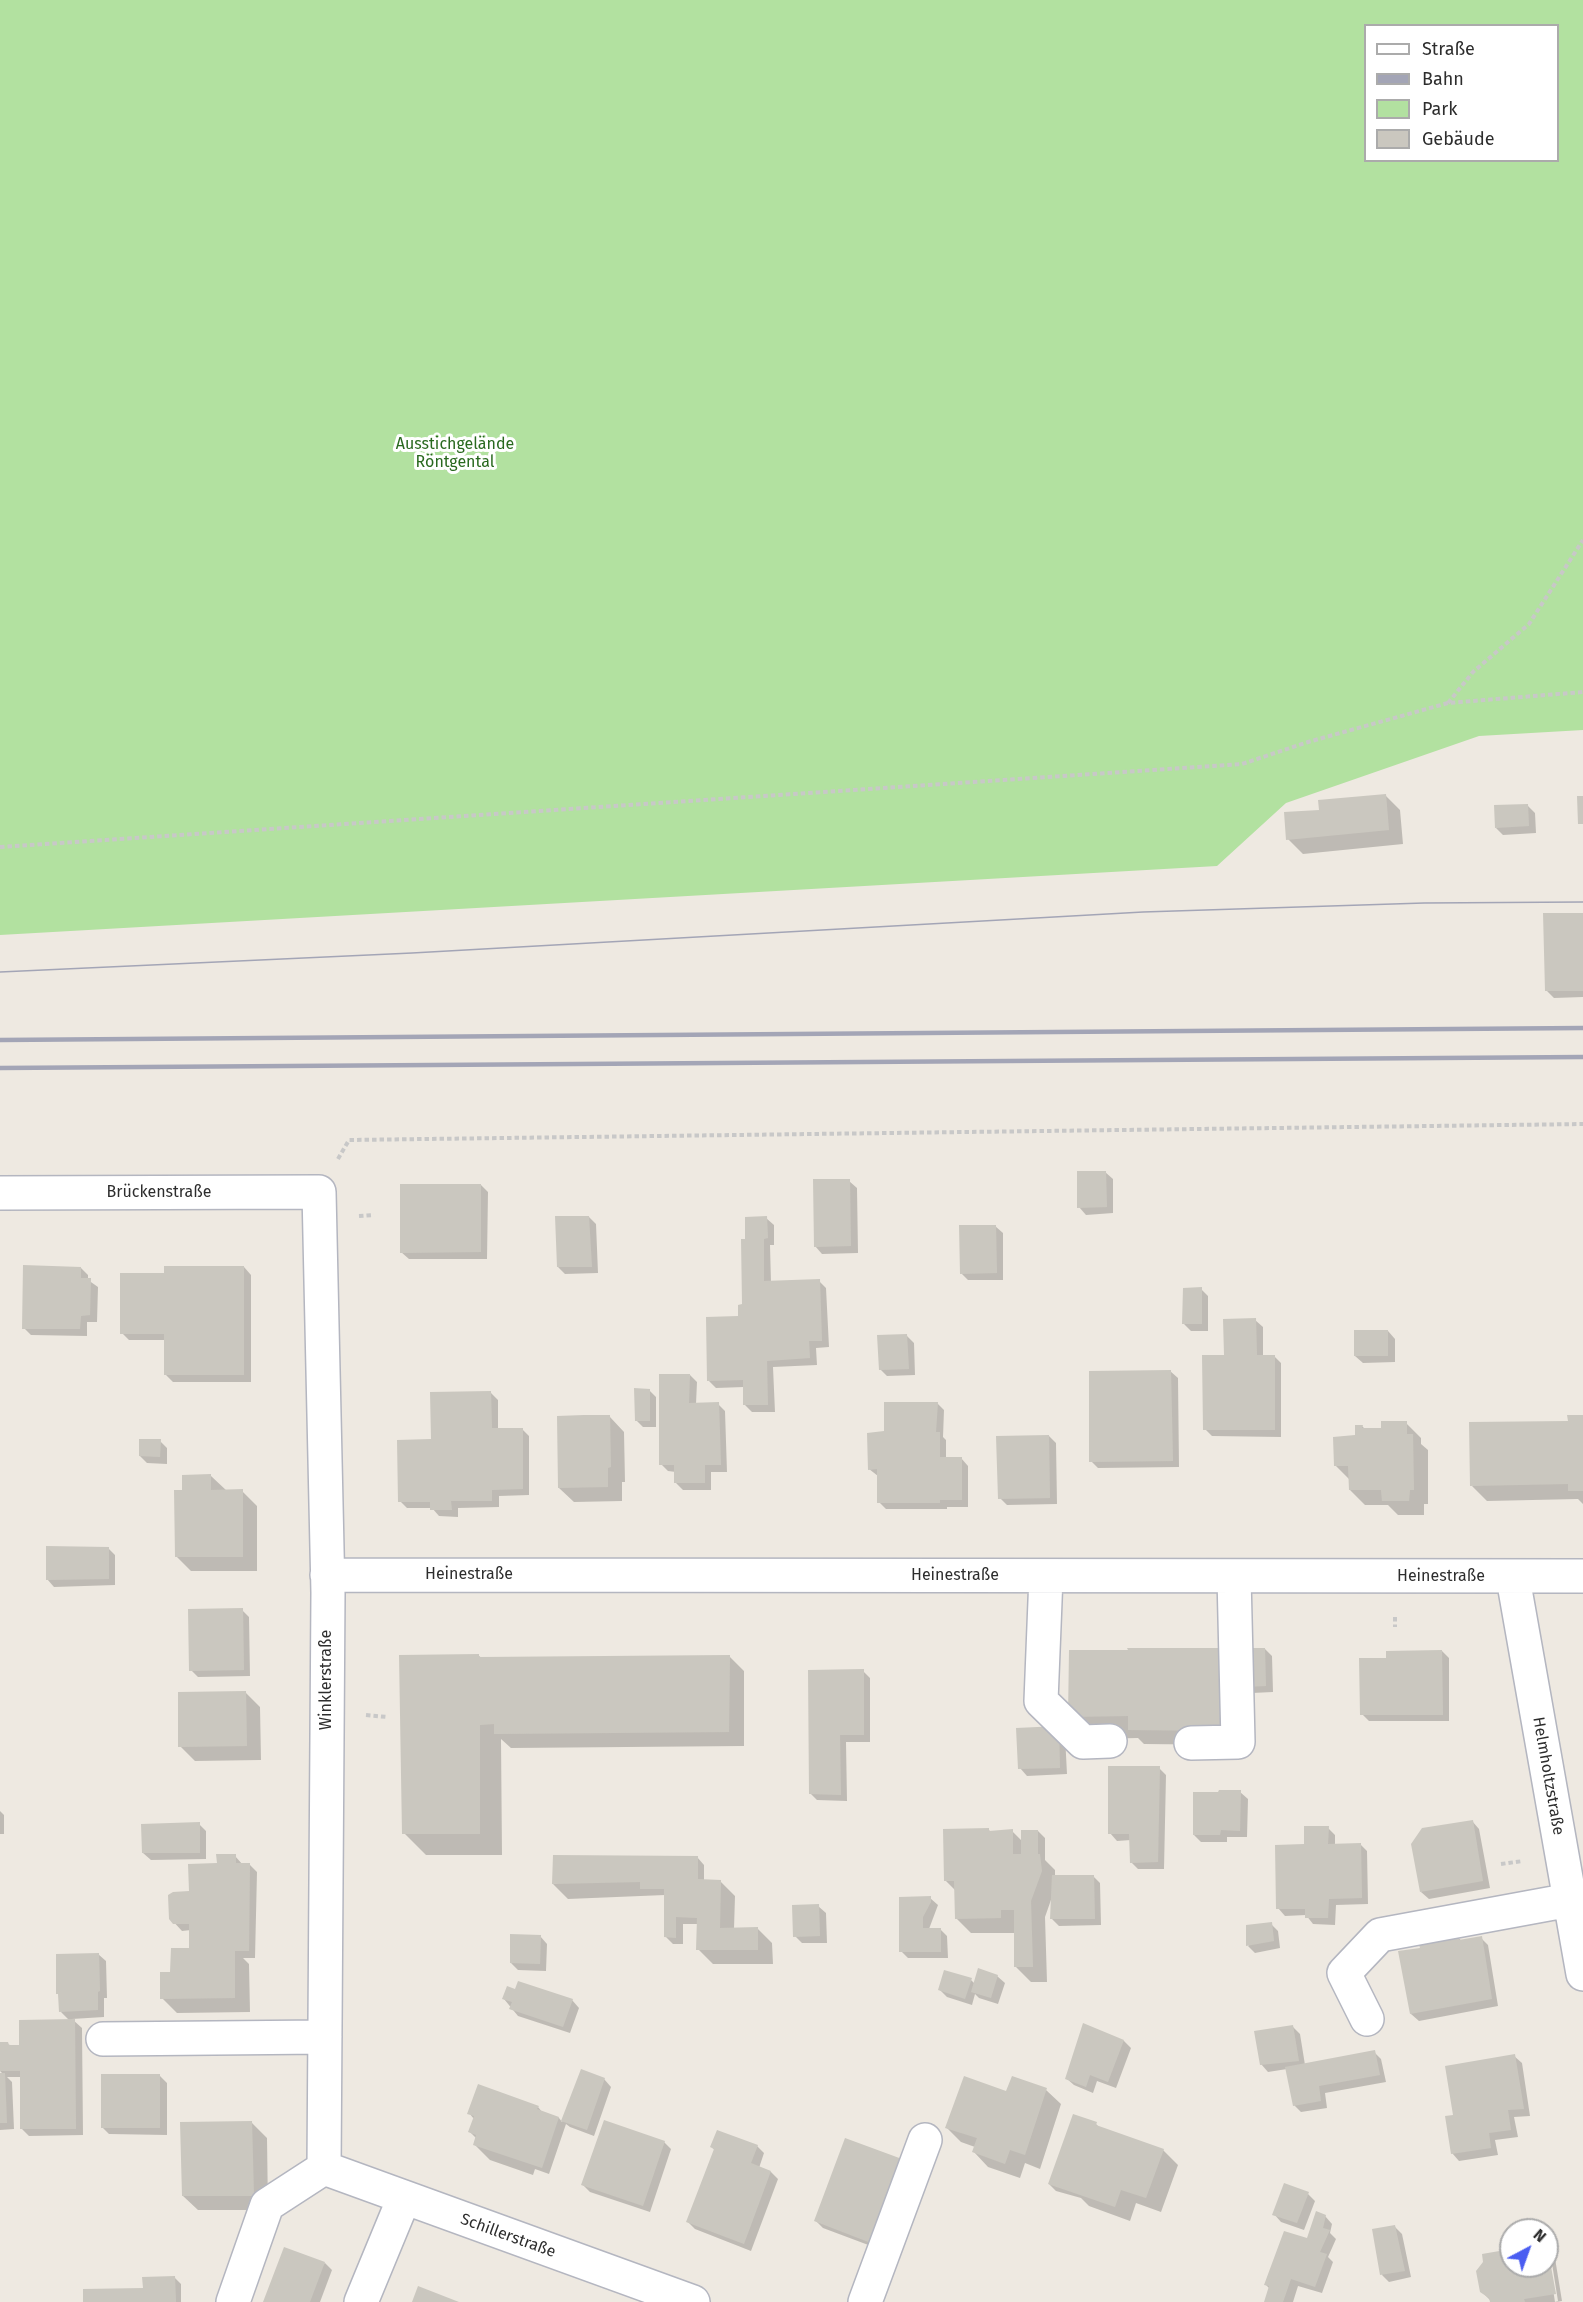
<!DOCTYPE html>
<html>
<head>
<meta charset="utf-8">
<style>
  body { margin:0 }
  #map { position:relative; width:1583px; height:2302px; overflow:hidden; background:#eee9e1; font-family:"Fira Sans",sans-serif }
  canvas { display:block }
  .legend { position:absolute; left:1364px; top:24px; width:195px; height:138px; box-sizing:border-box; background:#fff; border:2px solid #ababab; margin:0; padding:8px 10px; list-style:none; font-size:18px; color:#2d2d2d }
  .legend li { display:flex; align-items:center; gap:12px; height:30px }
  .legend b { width:30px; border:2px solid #ababab }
  .north { position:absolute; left:1499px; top:2218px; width:60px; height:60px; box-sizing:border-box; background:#fff; border:2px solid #ababab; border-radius:50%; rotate:41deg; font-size:16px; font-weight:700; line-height:24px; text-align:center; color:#2d2d2d }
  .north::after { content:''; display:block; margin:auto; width:21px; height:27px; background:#4a5df1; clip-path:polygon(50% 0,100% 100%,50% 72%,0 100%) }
</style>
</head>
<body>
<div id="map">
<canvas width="1583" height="2302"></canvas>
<ul class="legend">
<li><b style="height:8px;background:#fff"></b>Straße</li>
<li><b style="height:8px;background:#a3a5b6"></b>Bahn</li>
<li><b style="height:16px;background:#b2e1a0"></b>Park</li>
<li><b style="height:16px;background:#cac7bf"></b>Gebäude</li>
</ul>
<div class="north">N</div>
</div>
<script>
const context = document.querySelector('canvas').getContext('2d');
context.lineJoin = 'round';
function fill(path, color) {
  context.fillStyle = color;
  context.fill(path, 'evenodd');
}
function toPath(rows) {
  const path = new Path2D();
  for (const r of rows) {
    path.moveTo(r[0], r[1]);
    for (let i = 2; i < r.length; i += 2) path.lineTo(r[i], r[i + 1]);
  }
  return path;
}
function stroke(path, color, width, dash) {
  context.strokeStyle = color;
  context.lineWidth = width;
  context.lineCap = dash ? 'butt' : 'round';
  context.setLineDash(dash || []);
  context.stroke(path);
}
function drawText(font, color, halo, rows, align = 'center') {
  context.font = font + ' "Fira Sans",sans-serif';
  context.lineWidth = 6;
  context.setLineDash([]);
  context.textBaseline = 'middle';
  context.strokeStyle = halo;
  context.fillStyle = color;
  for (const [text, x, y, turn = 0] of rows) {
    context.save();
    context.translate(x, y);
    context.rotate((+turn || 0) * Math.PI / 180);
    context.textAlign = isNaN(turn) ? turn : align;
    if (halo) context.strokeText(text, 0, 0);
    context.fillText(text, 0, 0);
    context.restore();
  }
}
fill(toPath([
  [0,0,1583,0,1583,730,1479,736,1286,803,1217,866,0,935],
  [1366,26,1558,26,1558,160,1366,160]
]), '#b2e1a0');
fill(toPath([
  [1385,795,1400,810,1403,844,1303,854,1288,839,1321,811],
  [1528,806,1535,813,1536,833,1503,835,1496,828],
  [1583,915,1583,997,1554,998,1547,991],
  [1105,1172,1113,1179,1113,1213,1086,1215,1079,1207],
  [849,1181,857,1188,858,1253,822,1254,815,1246],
  [481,1185,488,1192,487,1259,409,1259,401,1252],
  [589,1217,596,1224,598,1273,565,1274,558,1267],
  [766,1218,774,1225,774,1245,770,1245,771,1283,819,1281,826,1288,829,1347,816,1348,817,1365,773,1367,775,1412,752,1412,745,1405,744,1387,716,1388,709,1381,744,1306,747,1240],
  [995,1226,1003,1233,1003,1280,968,1280,961,1273],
  [244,1267,251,1275,251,1382,173,1382,166,1375,166,1340,129,1340,122,1333,165,1275],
  [81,1268,88,1275,88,1280,98,1287,97,1322,87,1322,87,1336,31,1335,24,1328],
  [1201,1289,1208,1296,1208,1331,1191,1331,1184,1324],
  [1255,1320,1263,1327,1263,1356,1274,1356,1281,1363,1281,1437,1212,1436,1205,1429,1225,1357],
  [1388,1331,1395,1339,1395,1362,1363,1363,1355,1356],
  [907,1336,914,1343,915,1375,887,1376,880,1369],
  [1170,1371,1178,1378,1179,1467,1098,1468,1091,1461],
  [690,1375,697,1382,696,1404,718,1404,725,1411,727,1472,711,1472,711,1490,683,1490,676,1483,676,1472,668,1471,661,1464],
  [649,1390,656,1397,656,1427,643,1427,636,1420],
  [491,1393,498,1400,498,1429,522,1429,529,1436,529,1495,499,1496,499,1507,458,1508,458,1517,439,1516,432,1508,407,1508,400,1501,433,1441],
  [937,1403,944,1410,943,1437,946,1440,946,1459,961,1458,968,1466,968,1507,947,1507,947,1509,886,1509,879,1502,878,1476,869,1469,885,1433],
  [610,1417,624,1432,625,1482,622,1482,622,1501,574,1502,559,1488],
  [1583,1417,1583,1504,1578,1499,1487,1501,1472,1486],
  [1406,1423,1421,1438,1421,1444,1428,1450,1428,1504,1424,1504,1424,1515,1398,1515,1388,1505,1365,1505,1350,1490,1350,1480,1335,1465,1362,1426,1365,1429,1383,1430],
  [1049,1436,1056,1443,1057,1504,1007,1505,1000,1498],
  [160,1441,167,1448,167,1464,147,1463,140,1456],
  [211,1476,227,1491,242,1491,257,1506,257,1571,191,1571,176,1556,184,1492],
  [108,1548,115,1555,115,1585,54,1587,47,1579],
  [242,1610,249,1617,250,1676,198,1677,191,1670],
  [1265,1649,1272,1656,1273,1692,1252,1693,1243,1650],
  [1442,1651,1449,1658,1449,1721,1369,1721,1362,1714,1387,1659],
  [1129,1652,1240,1745,1144,1744,1138,1738,1092,1739,1070,1716],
  [479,1656,482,1658,729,1656,744,1671,744,1746,511,1748,501,1739,502,1855,426,1855,404,1833],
  [863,1671,870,1678,870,1742,846,1742,847,1801,817,1800,810,1793],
  [245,1692,260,1707,261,1760,195,1761,180,1746],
  [1065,1735,1067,1774,1027,1776,1020,1768],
  [1159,1768,1166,1775,1164,1869,1138,1869,1131,1862,1131,1840,1117,1841,1110,1833],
  [1240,1792,1248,1799,1247,1837,1227,1837,1227,1842,1201,1842,1194,1835],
  [0,1811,4,1815,4,1834,0,1834],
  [1472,1821,1479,1829,1490,1888,1429,1899,1421,1892],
  [199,1824,206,1831,206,1859,151,1860,143,1853],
  [1328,1828,1335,1835,1335,1845,1360,1844,1367,1851,1368,1904,1336,1905,1335,1925,1313,1924,1306,1915,1285,1916,1278,1908,1306,1846],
  [988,1829,991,1832,1012,1831,1023,1842,1038,1831,1045,1838,1045,1860,1055,1870,1055,1877,1093,1876,1100,1883,1101,1925,1059,1926,1052,1919,1052,1897,1045,1917,1047,1982,1031,1982,1016,1967,1015,1933,971,1933,956,1918,956,1891,945,1880],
  [235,1856,243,1865,250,1865,257,1872,255,1958,243,1958,249,1964,250,2012,177,2013,162,1998,172,1973,193,1949,191,1930,182,1931,170,1918,190,1893,218,1865],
  [697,1857,704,1865,704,1881,720,1881,735,1896,734,1929,757,1928,772,1943,773,1964,713,1964,698,1949,698,1924,683,1924,683,1944,673,1944,666,1937,665,1895,568,1899,553,1884],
  [930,1898,938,1905,929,1929,940,1929,947,1936,948,1958,908,1958,901,1951],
  [818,1906,826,1913,827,1943,802,1943,795,1936],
  [1271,1924,1278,1931,1280,1948,1255,1953,1248,1946],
  [540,1936,547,1944,546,1971,518,1970,511,1963],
  [1457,1937,1462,1941,1481,1938,1488,1945,1498,2006,1419,2021,1411,2014,1422,1949],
  [98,1954,106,1961,107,1998,104,1998,104,2017,72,2019,82,2028,83,2135,29,2136,22,2129,21,2077,7,2077,12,2082,14,2129,0,2130,0,2075,4,2075,0,2071,0,2043,21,2047,70,2021,61,2012],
  [997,1976,1005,1983,998,2004,979,1998,975,1994,972,2005,947,1997,940,1990,971,1980,975,1984],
  [504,1999,572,2000,579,2008,570,2033,518,2016],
  [1084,2025,1124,2041,1131,2048,1116,2088,1097,2081,1093,2093,1074,2085,1066,2078],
  [1293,2027,1300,2034,1305,2065,1374,2052,1381,2059,1386,2082,1325,2093,1327,2108,1301,2112,1294,2105,1287,2069,1268,2072,1261,2064],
  [1514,2056,1522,2063,1530,2116,1514,2117,1518,2137,1495,2140,1498,2155,1459,2161,1452,2153,1455,2116],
  [582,2071,604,2079,611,2087,594,2136,570,2127,566,2124,549,2174,535,2169,533,2175,490,2160,475,2145,477,2139,470,2132,474,2119,469,2113,538,2107,543,2113,559,2118,562,2122],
  [160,2076,167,2083,167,2135,109,2134,102,2127],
  [1046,2090,1061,2104,1040,2169,1025,2163,1020,2178,988,2167,974,2152,975,2147,961,2142,947,2128,1007,2093],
  [252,2123,267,2138,268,2210,198,2210,183,2196],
  [1096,2124,1101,2129,1163,2150,1178,2165,1161,2212,1136,2203,1130,2221,1089,2206,1081,2198,1056,2191,1049,2184],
  [846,2140,879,2249,823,2228,816,2221],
  [664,2142,671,2149,650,2212,590,2192,583,2185],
  [757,2146,764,2153,759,2168,771,2172,778,2179,751,2251,695,2229,688,2222,715,2151,712,2147],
  [1308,2194,1315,2201,1304,2230,1281,2222,1274,2214],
  [1325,2216,1332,2224,1330,2233,1336,2239,1328,2257,1333,2262,1322,2293,1298,2286,1293,2302,1265,2302,1270,2289,1265,2284,1308,2240],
  [1395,2227,1402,2234,1411,2277,1389,2282,1382,2275],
  [1547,2245,1554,2252,1562,2301,1556,2302,1492,2302,1481,2291,1511,2266,1547,2266,1547,2251,1555,2302,1558,2301,1550,2251,1547,2251],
  [325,2263,332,2270,320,2302,265,2302],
  [174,2277,181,2284,181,2302,84,2302,144,2289]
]), '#0003');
fill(toPath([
  [1386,794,1389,830,1286,840,1284,812,1319,810,1318,800],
  [1577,796,1583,796,1583,824,1578,824],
  [1528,804,1529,826,1495,828,1494,805],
  [1543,913,1583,913,1583,991,1545,991],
  [1077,1171,1106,1171,1107,1207,1077,1208],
  [813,1179,850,1179,851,1246,814,1247],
  [400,1184,481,1184,481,1252,400,1253],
  [555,1216,589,1216,592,1267,557,1267],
  [767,1216,768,1238,764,1239,764,1281,820,1279,822,1341,809,1341,810,1358,767,1361,768,1405,743,1405,743,1380,707,1381,706,1317,738,1316,738,1305,742,1304,741,1239,745,1239,745,1217],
  [959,1225,996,1225,997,1273,960,1274],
  [23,1265,81,1267,81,1278,91,1278,90,1315,81,1316,80,1329,22,1329],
  [164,1266,244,1266,244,1375,164,1375,164,1334,120,1334,120,1273,164,1273],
  [1202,1287,1202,1324,1182,1324,1183,1288],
  [1256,1318,1257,1355,1275,1355,1275,1430,1203,1430,1202,1355,1224,1355,1223,1319],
  [1354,1330,1388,1330,1388,1356,1354,1356],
  [907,1334,909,1369,879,1370,877,1335],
  [1171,1370,1173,1461,1089,1462,1089,1371],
  [659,1374,690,1374,689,1403,719,1402,721,1465,705,1465,705,1483,674,1483,674,1465,659,1465],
  [634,1388,650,1389,650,1421,635,1421],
  [491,1391,492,1428,523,1428,523,1489,492,1490,492,1501,451,1501,452,1510,430,1510,430,1502,398,1502,397,1440,431,1439,430,1392],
  [884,1402,938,1402,936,1432,940,1432,940,1457,962,1457,962,1500,940,1500,940,1503,877,1503,877,1469,868,1470,867,1433,884,1431],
  [584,1415,610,1415,611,1467,608,1468,608,1487,558,1488,557,1416],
  [1567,1415,1583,1415,1583,1491,1568,1491,1568,1484,1470,1486,1469,1422,1568,1421],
  [1381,1421,1407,1421,1407,1434,1413,1434,1414,1490,1410,1490,1409,1501,1382,1501,1381,1490,1349,1490,1348,1466,1334,1466,1333,1437,1355,1435,1355,1425,1363,1425,1362,1428,1381,1428],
  [1049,1435,1050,1498,998,1499,996,1436],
  [139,1439,161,1439,160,1457,139,1456],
  [211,1474,211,1490,243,1489,243,1557,175,1557,174,1490,182,1490,182,1475],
  [46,1546,109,1547,109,1579,46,1580],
  [243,1608,244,1670,189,1671,188,1609],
  [1127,1648,1225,1648,1226,1731,1128,1730,1128,1716,1068,1717,1069,1650,1128,1650],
  [1242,1648,1265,1648,1266,1686,1243,1687],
  [1442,1650,1443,1715,1360,1715,1359,1658,1386,1658,1386,1651],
  [479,1654,479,1657,730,1655,729,1732,494,1734,494,1724,480,1725,480,1834,402,1834,399,1655],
  [864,1669,864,1735,840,1735,841,1795,809,1794,808,1670],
  [246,1691,247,1746,178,1747,178,1692],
  [1059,1726,1060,1768,1018,1769,1016,1728],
  [1108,1766,1160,1766,1158,1862,1130,1863,1129,1834,1108,1834],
  [1219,1790,1241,1790,1240,1831,1221,1830,1220,1835,1193,1835,1193,1792,1218,1792],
  [1473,1820,1483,1881,1420,1892,1411,1844,1422,1828],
  [200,1822,200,1853,142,1853,141,1824],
  [1304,1826,1329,1826,1328,1844,1361,1843,1362,1898,1329,1899,1328,1918,1305,1918,1305,1909,1276,1909,1275,1845,1304,1844],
  [989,1828,989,1831,1013,1829,1013,1854,1021,1854,1021,1830,1038,1830,1038,1854,1040,1854,1042,1871,1031,1901,1033,1967,1014,1967,1014,1910,1001,1910,1001,1918,955,1919,954,1881,944,1881,943,1829],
  [216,1854,236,1854,236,1863,250,1863,249,1951,235,1951,235,1998,160,1999,160,1972,170,1972,171,1948,189,1948,189,1924,173,1924,169,1919,168,1895,173,1892,189,1891,188,1864,217,1863],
  [553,1855,698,1856,698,1879,721,1880,720,1928,758,1927,758,1950,696,1950,697,1918,676,1917,676,1938,664,1937,664,1889,640,1889,640,1882,552,1884],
  [1052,1875,1094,1875,1095,1919,1050,1919],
  [931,1896,931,1902,923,1917,923,1928,941,1928,941,1952,899,1952,899,1897],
  [819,1904,820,1936,793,1937,792,1905],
  [1272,1922,1274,1941,1246,1946,1246,1925],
  [510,1934,541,1935,540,1964,510,1963],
  [1458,1935,1459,1940,1482,1936,1492,1999,1410,2014,1398,1951,1420,1948,1418,1942],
  [99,1953,100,1991,98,1992,98,2010,59,2012,58,1994,56,1994,56,1954],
  [978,1968,998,1975,991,1998,971,1992],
  [944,1970,972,1978,965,1999,938,1990],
  [518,1981,573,1999,563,2027,509,2009,512,2002,502,1999,507,1986,515,1989],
  [75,2019,76,2129,20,2129,20,2071,0,2071,0,2042,8,2042,9,2045,19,2045,19,2020],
  [1083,2023,1124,2040,1108,2082,1090,2075,1086,2087,1065,2079],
  [1293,2025,1299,2061,1260,2065,1254,2031],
  [1375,2050,1380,2075,1319,2086,1321,2101,1293,2106,1285,2067],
  [1515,2054,1524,2109,1508,2110,1511,2130,1489,2133,1491,2148,1451,2154,1445,2116,1453,2115,1445,2066],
  [581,2069,605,2078,587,2130,561,2121],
  [0,2073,5,2073,7,2123,0,2123],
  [101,2074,160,2074,160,2128,101,2128],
  [964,2076,1006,2091,1012,2076,1047,2088,1025,2155,1010,2150,1005,2164,972,2152,977,2138,945,2128],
  [478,2084,539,2106,537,2109,559,2117,542,2168,473,2145,476,2135,468,2132,474,2116,467,2114],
  [1073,2114,1097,2122,1096,2125,1164,2149,1146,2198,1121,2190,1115,2207,1048,2184],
  [604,2120,665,2141,643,2206,581,2185],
  [252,2121,254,2196,182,2196,180,2122],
  [717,2130,758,2145,751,2163,771,2171,744,2244,686,2222,714,2149,710,2147],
  [845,2138,902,2159,871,2243,814,2221],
  [1284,2183,1309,2192,1297,2223,1272,2215],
  [1316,2211,1326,2215,1323,2228,1330,2230,1320,2252,1327,2254,1315,2287,1291,2279,1283,2302,1264,2302,1269,2286,1264,2285,1284,2231,1307,2238],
  [1395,2225,1405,2271,1380,2275,1372,2229],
  [284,2247,325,2262,310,2302,263,2302],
  [1511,2249,1511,2266,1547,2266,1548,2250,1556,2294,1524,2299,1525,2302,1490,2302,1489,2298,1480,2292,1476,2271,1483,2262,1482,2254],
  [175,2276,176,2302,83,2302,83,2289,143,2288,142,2277],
  [418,2286,459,2302,412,2302]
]), '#cac7bf');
const minor = toPath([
  [0,1193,319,1192,328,1593,324,2168],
  [327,1575,1583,1576],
  [1046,1576,1041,1701,1083,1742,1110,1741],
  [1513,1578,1583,1974],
  [1191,1743,1238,1742,1234,1577],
  [1367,2019,1344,1973,1380,1935,1570,1900],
  [103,2039,325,2037],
  [324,2168,693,2302],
  [233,2302,267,2205,324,2168],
  [361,2302,404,2198],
  [865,2302,925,2140]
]);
stroke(minor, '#b4b6c0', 36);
stroke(toPath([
  [1448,703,1473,672,1529,624,1583,540],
  [0,847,1242,764,1308,742,1448,703,1583,692],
  [338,1159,349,1140,1583,1124],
  [359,1216,374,1215],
  [1395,1617,1395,1627],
  [366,1715,387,1717],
  [1501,1864,1523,1861]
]), '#c8c8c8', 4, [4.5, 3]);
stroke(minor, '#fff', 33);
stroke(toPath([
  [0,972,412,953,1143,912,1424,903,1583,902]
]), '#a3a5b6', 1.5);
stroke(toPath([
  [0,1040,1583,1028],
  [0,1068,1583,1057]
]), '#a3a5b6', 4.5);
drawText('16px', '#29691f', '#fff', [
  ["Ausstichgelände",455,445],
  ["Röntgental",455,463]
]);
drawText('16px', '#2d2d2d', '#fff', [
  ["Brückenstraße",159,1193],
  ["Heinestraße",469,1575],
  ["Heinestraße",955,1576],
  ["Heinestraße",1441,1577],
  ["Winklerstraße",327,1680,-90],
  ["Helmholtzstraße",1548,1776,80],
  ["Schillerstraße",508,2236,20]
]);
</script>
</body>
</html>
